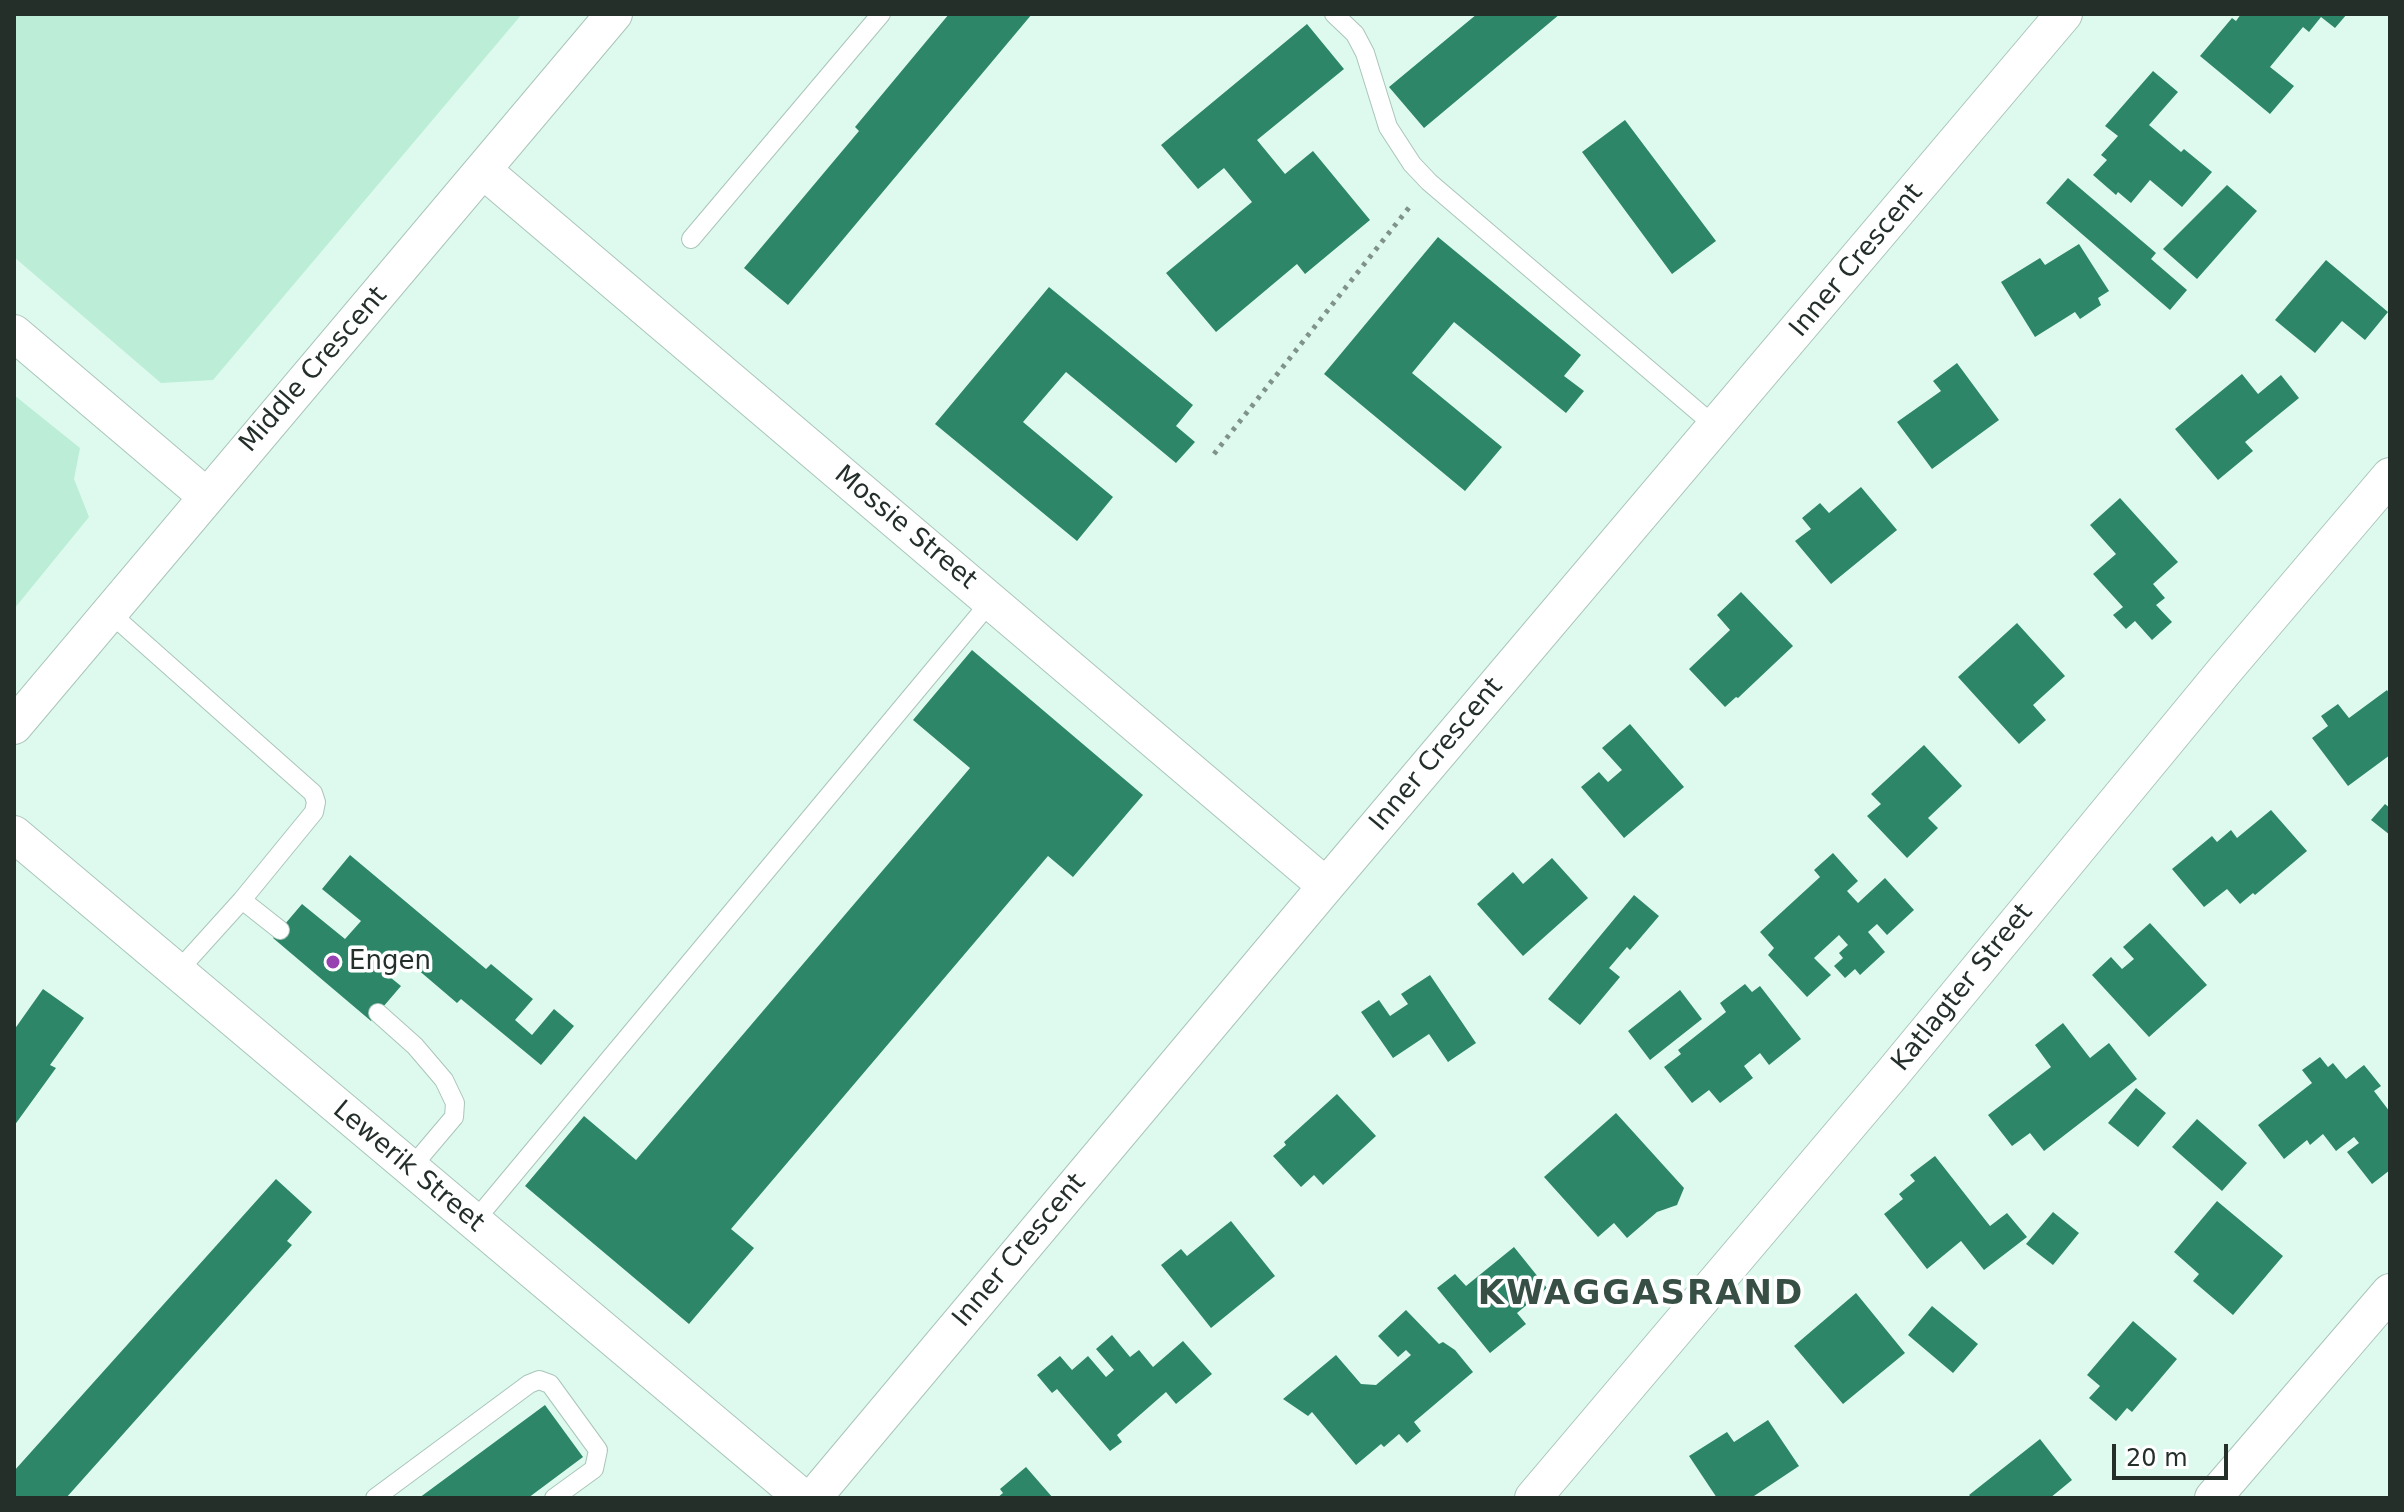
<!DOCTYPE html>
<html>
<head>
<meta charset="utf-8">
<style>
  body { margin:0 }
  #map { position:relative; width:2404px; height:1512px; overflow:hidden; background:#defaee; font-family:"DejaVu Sans",sans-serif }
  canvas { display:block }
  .frame { position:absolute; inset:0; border:16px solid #242f2a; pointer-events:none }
  .scale { position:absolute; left:2112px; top:1444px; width:116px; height:36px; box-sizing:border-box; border:4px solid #242f2a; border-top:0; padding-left:10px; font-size:24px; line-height:28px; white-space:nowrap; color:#242f2a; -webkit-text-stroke:6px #fff; paint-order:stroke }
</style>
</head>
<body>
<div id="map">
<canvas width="2404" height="1512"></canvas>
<div class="frame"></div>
<div class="scale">20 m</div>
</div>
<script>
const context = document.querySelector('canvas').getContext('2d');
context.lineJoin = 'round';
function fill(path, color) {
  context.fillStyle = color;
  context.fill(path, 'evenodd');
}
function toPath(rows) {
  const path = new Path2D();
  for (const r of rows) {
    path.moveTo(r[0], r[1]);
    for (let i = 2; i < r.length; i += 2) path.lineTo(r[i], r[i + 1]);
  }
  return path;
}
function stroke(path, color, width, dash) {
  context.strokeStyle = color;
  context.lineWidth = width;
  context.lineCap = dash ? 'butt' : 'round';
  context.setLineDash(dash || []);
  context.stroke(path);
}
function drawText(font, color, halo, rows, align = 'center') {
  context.font = font + ' "DejaVu Sans",sans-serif';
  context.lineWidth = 7;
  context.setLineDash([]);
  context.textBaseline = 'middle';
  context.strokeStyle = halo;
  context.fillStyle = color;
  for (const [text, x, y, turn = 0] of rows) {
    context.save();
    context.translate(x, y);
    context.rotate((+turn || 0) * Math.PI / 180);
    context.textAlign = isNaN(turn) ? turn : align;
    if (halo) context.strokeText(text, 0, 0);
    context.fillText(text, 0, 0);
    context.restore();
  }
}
fill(toPath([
  [14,14,522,14,213,380,161,383,14,257],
  [14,395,80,448,74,479,89,517,14,609]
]), '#bbedd7');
fill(toPath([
  [949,14,1032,14,788,305,744,268,859,131,855,127],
  [1477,14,1560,14,1424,128,1389,87],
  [2241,14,2347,14,2335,28,2321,17,2309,32,2303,27,2270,67,2294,86,2270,114,2200,56,2232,18,2236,21],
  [1307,24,1344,69,1257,140,1285,174,1313,151,1370,220,1305,274,1297,264,1216,332,1166,273,1252,202,1224,168,1198,189,1161,145],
  [2153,71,2178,92,2149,125,2181,152,2184,149,2212,172,2182,207,2150,180,2131,203,2118,192,2116,195,2093,175,2107,160,2101,155,2118,136,2105,126],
  [1625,120,1716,241,1672,274,1582,152],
  [2068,178,2156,253,2151,259,2187,290,2170,310,2046,203],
  [2227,185,2257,211,2197,279,2163,249],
  [1438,237,1581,355,1564,376,1584,391,1566,413,1454,322,1412,373,1502,447,1465,491,1324,374],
  [2079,244,2109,291,2098,298,2101,305,2080,319,2075,312,2035,337,2001,282,2040,258,2045,265],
  [2326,260,2388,312,2365,340,2342,321,2315,353,2275,320],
  [1049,287,1193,405,1176,426,1195,442,1176,463,1066,372,1023,422,1113,497,1077,541,935,424],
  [1957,363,1999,420,1932,469,1897,422,1941,391,1933,381],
  [2242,374,2258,394,2281,375,2299,398,2245,442,2253,451,2218,480,2175,429],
  [1861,487,1897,530,1831,584,1795,541,1811,529,1802,518,1820,503,1829,513],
  [2120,498,2178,562,2153,584,2165,598,2156,605,2172,622,2152,640,2135,621,2126,629,2113,615,2123,607,2093,574,2116,554,2090,525],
  [1741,592,1793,646,1738,698,1736,697,1725,707,1689,669,1730,630,1717,615],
  [2017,623,2065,676,2033,705,2046,720,2019,744,1958,677],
  [972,650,1143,795,1073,877,1048,856,731,1229,754,1248,689,1324,525,1186,584,1116,636,1160,970,768,913,720],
  [2387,690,2390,695,2390,755,2348,786,2312,738,2328,726,2321,716,2338,704,2349,718],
  [1630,724,1684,787,1624,838,1581,787,1599,772,1608,782,1622,770,1602,748],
  [1924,745,1962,786,1928,818,1938,828,1907,858,1867,816,1881,804,1871,794],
  [2385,804,2390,808,2390,835,2371,820],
  [2271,810,2307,851,2255,895,2253,893,2240,904,2227,889,2204,907,2172,869,2212,836,2217,842,2231,830,2237,838],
  [1833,853,1858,881,1847,891,1858,903,1885,878,1914,910,1887,935,1877,924,1868,932,1885,952,1860,975,1855,969,1845,978,1834,966,1843,958,1839,953,1848,945,1839,935,1814,958,1831,975,1807,997,1768,955,1774,948,1760,932,1820,877,1814,870],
  [350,855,486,969,491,964,533,999,515,1020,532,1035,554,1009,574,1026,541,1065,461,999,457,1003,396,951,380,969,401,986,371,1021,273,938,302,904,345,939,361,921,322,889],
  [1552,858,1588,898,1523,956,1477,904,1513,872,1523,884],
  [1634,895,1659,916,1630,950,1627,947,1609,968,1620,977,1580,1025,1548,999],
  [2150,923,2207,985,2149,1037,2092,975,2111,957,2122,969,2134,959,2123,947],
  [1430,975,1476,1043,1448,1062,1429,1034,1393,1058,1361,1012,1379,1000,1390,1016,1408,1004,1401,994],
  [1745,984,1752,992,1760,986,1801,1039,1769,1065,1760,1053,1744,1066,1753,1078,1720,1103,1709,1090,1692,1103,1664,1067,1681,1054,1678,1050,1726,1012,1720,1003],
  [43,989,84,1018,50,1065,56,1068,14,1126,14,1030],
  [1680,990,1702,1019,1650,1060,1628,1031],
  [2063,1023,2090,1058,2109,1043,2137,1079,2044,1151,2030,1133,2012,1146,1988,1115,2051,1067,2035,1045],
  [2320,1057,2328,1067,2333,1063,2346,1079,2364,1065,2381,1086,2374,1091,2390,1112,2390,1170,2372,1184,2347,1152,2359,1143,2354,1137,2336,1151,2323,1134,2310,1145,2307,1140,2284,1159,2258,1125,2312,1083,2302,1070],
  [2136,1088,2166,1113,2138,1147,2108,1123],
  [1337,1094,1376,1136,1323,1185,1314,1175,1301,1187,1273,1156,1286,1145,1284,1142],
  [1616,1113,1684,1188,1677,1205,1657,1212,1627,1238,1614,1223,1598,1237,1544,1177],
  [2197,1119,2247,1163,2222,1191,2172,1147],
  [1935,1156,1990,1226,2007,1213,2027,1237,1984,1270,1961,1241,1927,1269,1884,1214,1903,1199,1899,1194,1915,1181,1910,1175],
  [276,1179,312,1212,287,1241,292,1245,66,1498,14,1498,14,1471],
  [2217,1201,2283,1256,2233,1315,2193,1281,2199,1274,2174,1252],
  [2053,1212,2079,1233,2053,1265,2026,1244],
  [1231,1221,1275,1276,1211,1328,1161,1265,1181,1249,1187,1256],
  [1514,1247,1547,1288,1517,1313,1526,1324,1490,1353,1437,1288,1455,1274,1466,1286],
  [1856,1293,1905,1353,1843,1404,1794,1346],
  [1932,1306,1978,1344,1953,1373,1908,1335],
  [1406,1310,1439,1344,1443,1342,1455,1350,1473,1372,1414,1422,1421,1431,1407,1443,1399,1434,1384,1447,1381,1444,1356,1465,1312,1412,1308,1416,1283,1399,1336,1355,1361,1384,1376,1385,1411,1355,1406,1350,1398,1357,1378,1336],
  [2133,1321,2177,1359,2132,1412,2127,1408,2116,1421,2089,1398,2100,1386,2087,1375],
  [1112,1335,1130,1357,1139,1350,1153,1367,1183,1341,1212,1374,1176,1404,1166,1392,1117,1435,1122,1442,1110,1451,1057,1389,1052,1393,1037,1375,1060,1356,1072,1370,1088,1356,1106,1377,1114,1370,1096,1349],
  [545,1405,583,1457,528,1498,419,1498],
  [1768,1420,1799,1466,1751,1498,1717,1498,1689,1456,1727,1432,1734,1442],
  [2040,1439,2072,1480,2050,1498,1972,1498,1969,1495],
  [1026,1467,1053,1498,997,1498,1003,1493,1000,1489]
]), '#2d8668');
const service = toPath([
  [1334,14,1355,34,1365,53,1388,127,1412,164,1429,182,1716,427],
  [691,239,881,14],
  [110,613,313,793,316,802,314,812,242,900],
  [177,972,242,900,280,930],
  [378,1013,415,1046,444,1080,455,1103,454,1117,410,1169],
  [473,1223,991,601],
  [375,1498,529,1384,539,1380,550,1384,598,1450,594,1469,554,1498]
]);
const minor = toPath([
  [484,171,1326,886],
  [14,333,206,496],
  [14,726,614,14],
  [14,834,803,1498],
  [813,1498,1326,886,2064,14],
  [1533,1498,1892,1074,2225,670,2390,476],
  [2213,1498,2390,1292]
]);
stroke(service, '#aac5b9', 20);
stroke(minor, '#aac5b9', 38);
stroke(toPath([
  [1214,454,1411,205]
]), '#80938b', 5, [4, 6]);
stroke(service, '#fff', 18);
stroke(minor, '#fff', 36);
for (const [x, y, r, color] of [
  [333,962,8,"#9642b1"]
]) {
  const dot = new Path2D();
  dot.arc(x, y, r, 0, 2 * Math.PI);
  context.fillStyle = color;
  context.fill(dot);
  stroke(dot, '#fff', 3);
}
drawText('26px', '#242f2a', '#fff', [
  ["Inner Crescent",1857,261,-50],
  ["Middle Crescent",314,370,-49],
  ["Mossie Street",905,528,40],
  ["Inner Crescent",1437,755,-50],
  ["Katlagter Street",1963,988,-51],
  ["Lewerik Street",408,1167,40],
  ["Inner Crescent",1020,1251,-50]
]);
drawText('26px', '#242f2a', '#fff', [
  ["Engen",349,962]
], 'left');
context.letterSpacing = '2px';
drawText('bold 34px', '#374f45', '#fff', [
  ["KWAGGASRAND",1641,1295]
]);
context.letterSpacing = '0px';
</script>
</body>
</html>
